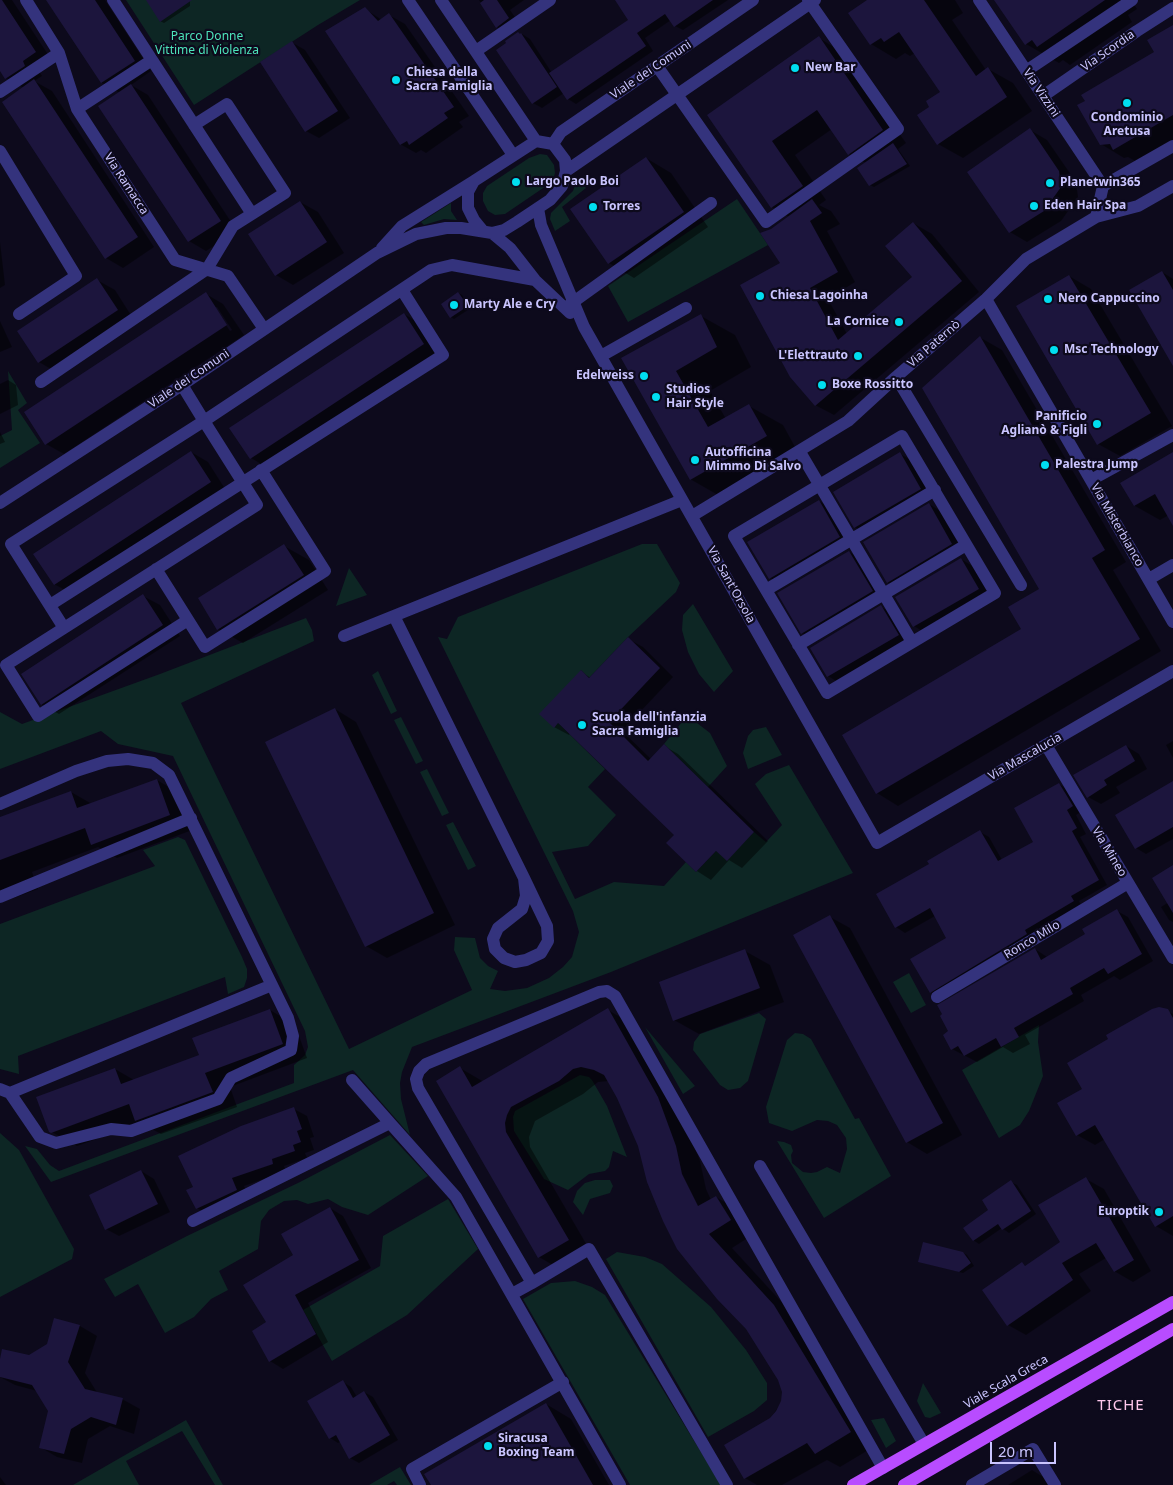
<!DOCTYPE html>
<html>
<head>
<meta charset="utf-8">
<style>
  body { margin:0 }
  #map { position:relative; width:1173px; height:1485px; overflow:hidden; background:#0d0a1c; font-family:"Noto Sans",sans-serif }
  canvas { display:block }
  .scale { position:absolute; left:990px; top:1442px; width:66px; height:22px; box-sizing:border-box; border:2px solid #cac5ff; border-top:0; padding-left:6px; font-size:15px; line-height:18px; white-space:nowrap; color:#cac5ff; -webkit-text-stroke:4px #0d0a1c; paint-order:stroke }
</style>
</head>
<body>
<div id="map">
<canvas width="1173" height="1485"></canvas>
<div class="scale">20 m</div>
</div>
<script>
const context = document.querySelector('canvas').getContext('2d');
context.lineJoin = 'round';
function fill(path, color) {
  context.fillStyle = color;
  context.fill(path, 'evenodd');
}
function toPath(rows) {
  const path = new Path2D();
  for (const r of rows) {
    path.moveTo(r[0], r[1]);
    for (let i = 2; i < r.length; i += 2) path.lineTo(r[i], r[i + 1]);
  }
  return path;
}
function stroke(path, color, width, dash) {
  context.strokeStyle = color;
  context.lineWidth = width;
  context.lineCap = dash ? 'butt' : 'round';
  context.setLineDash(dash || []);
  context.stroke(path);
}
function drawText(font, color, halo, rows, align = 'center') {
  context.font = font + ' "Noto Sans",sans-serif';
  context.lineWidth = 4.5;
  context.setLineDash([]);
  context.textBaseline = 'middle';
  context.strokeStyle = halo;
  context.fillStyle = color;
  for (const [text, x, y, turn = 0] of rows) {
    context.save();
    context.translate(x, y);
    context.rotate((+turn || 0) * Math.PI / 180);
    context.textAlign = isNaN(turn) ? turn : align;
    if (halo) context.strokeText(text, 0, 0);
    context.fillText(text, 0, 0);
    context.restore();
  }
}
fill(toPath([
  [126,0,360,0,318,25,194,105],
  [540,154,547,155,554,165,555,173,552,182,505,214,495,215,488,211,483,201,483,193,487,186,529,158],
  [578,177,586,188,562,207,570,221,555,231,550,219,551,213,573,191],
  [737,199,768,245,628,322,608,286],
  [451,203,451,211,457,220,444,219,424,225,421,222],
  [8,371,27,403,18,410,40,443,0,468,0,436,12,430],
  [642,544,657,544,680,583,676,592,628,637,589,678,581,670,558,723,605,769,588,787,616,815,588,846,552,852,575,899,614,882,664,886,686,862,696,872,716,851,727,860,754,832,766,842,782,825,755,784,766,774,789,765,853,873,611,972,412,1047,402,1072,400,1083,401,1099,410,1135,353,1070,51,1182,25,1146,37,1149,50,1165,59,1171,294,1083,294,1065,305,1055,308,1047,305,1031,173,756,118,744,101,731,0,769,0,712,22,724,160,674,306,618,312,630,314,641,181,703,349,1049,472,990,454,950,455,937,475,938,480,958,488,966,498,971,490,989,505,991,527,988,549,978,563,967,572,957,579,932,573,911,438,637,447,639,458,617],
  [349,568,367,595,336,606],
  [693,604,733,671,714,692,699,674,688,652,682,630,683,615],
  [378,671,397,711,391,714,372,675],
  [401,717,423,761,416,764,394,720],
  [682,722,697,723,710,733,727,766,708,787,664,744],
  [766,727,782,755,748,769,743,753,748,736,753,730],
  [427,769,449,813,442,816,420,772],
  [453,822,476,866,468,870,446,825],
  [178,837,185,840,242,957,247,969,247,978,244,987,228,994,225,977,18,1056,19,1074,0,1069,0,924,155,866,143,850],
  [909,973,926,1005,911,1013,893,982],
  [759,1013,766,1019,748,1081,740,1088,728,1090,720,1085,693,1050,694,1042,700,1034],
  [1039,1025,1038,1042,1043,1076,1029,1111,1020,1125,999,1138,962,1070],
  [645,1027,695,1086,683,1094],
  [795,1033,803,1034,811,1039,855,1119,859,1118,891,1176,824,1218,777,1141,784,1142,791,1145,793,1151,791,1155,792,1163,803,1172,811,1173,817,1172,827,1167,840,1173,847,1149,846,1138,837,1125,828,1121,817,1120,792,1131,769,1123,766,1107,787,1040],
  [580,1075,589,1077,592,1080,607,1106,627,1157,613,1151,609,1167,605,1171,589,1174,568,1190,544,1179,514,1131,513,1117,515,1111],
  [0,1133,19,1150,74,1249,72,1259,0,1297],
  [390,1135,428,1176,368,1215,342,1207,328,1199,308,1204,297,1200,284,1201,269,1210,261,1221,258,1249,219,1271,228,1290,211,1299,194,1317,165,1333,138,1284,115,1297,104,1279,187,1236,300,1182],
  [595,1180,610,1180,613,1186,610,1193,590,1199,583,1215,573,1202,577,1191,585,1183],
  [448,1199,478,1249,407,1315,332,1361,303,1310,380,1266,383,1236],
  [617,1252,645,1257,662,1264,711,1307,746,1350,767,1383,767,1400,754,1411,708,1437,606,1259],
  [575,1281,592,1287,605,1295,721,1485,630,1485,523,1299,551,1283],
  [923,1383,941,1413,930,1418,925,1417,917,1401],
  [884,1418,896,1441,886,1448,871,1420],
  [186,1420,223,1485,215,1485,182,1431,126,1461,139,1485,73,1485],
  [400,1467,411,1485,397,1485,394,1481,387,1485,369,1485]
]), '#0d2624');
fill(toPath([
  [0,0,12,0,53,62,39,71,42,76,34,81,52,91,154,247,123,268,106,258,24,88,6,78,0,68],
  [48,0,105,0,151,71,131,85,148,95,237,231,206,251,189,241,120,93,102,83],
  [149,0,190,0,190,6,164,23,160,21],
  [479,0,524,0,510,10,521,26,509,34,497,27],
  [616,0,728,0,683,30,675,26,671,20,645,38,653,51,576,104,568,99,564,93,542,108,533,103,498,51,522,34,530,39,552,73,630,20],
  [870,0,955,0,963,13,952,20,986,70,988,69,1013,83,1032,111,963,158,938,144,931,107,942,92,915,53,910,56,905,53,896,59,871,44,850,13],
  [1006,0,1131,0,1137,9,1128,15,1132,22,1070,65,1063,60,1059,63,1026,44,999,5],
  [365,9,382,20,389,15,405,24,469,116,459,122,463,127,426,153,421,150,416,153,400,144],
  [1173,27,1173,141,1137,162,1128,157,1124,158,1101,144],
  [819,38,842,52,906,143,898,149,910,166,874,187,870,185,866,163,849,154,832,129,795,155,826,200,819,205,831,211,840,224,827,231,855,282,828,299,847,334,913,277,913,223,932,234,979,292,834,415,815,405,782,264,771,230,789,217,772,207,708,115],
  [293,43,305,50,350,118,319,138,306,131],
  [1030,130,1047,140,1076,182,1078,197,1061,221,1027,242,1010,232],
  [646,158,671,173,708,227,634,278,609,263],
  [300,202,318,212,344,253,293,285,276,275],
  [0,242,5,285,0,288],
  [1162,272,1173,279,1173,364],
  [1069,276,1091,289,1172,426,1120,456,1098,444],
  [97,280,115,290,134,320,56,372,39,362],
  [458,293,462,295,471,308,454,319,451,317],
  [206,294,223,304,244,335,64,454,46,444],
  [214,307,217,307,232,330,230,331],
  [404,314,421,324,440,354,268,468,251,458],
  [701,316,735,335,751,367,710,391,726,419,749,406,783,425,800,456,725,499,690,479,623,359],
  [0,321,12,347,0,352],
  [981,338,1002,350,1126,562,1113,570,1161,651,898,806,877,793,844,735,1023,630,1041,589],
  [8,380,16,385,18,405,0,414,0,384],
  [0,432,5,442,0,444],
  [191,452,208,462,227,492,72,594,54,584],
  [1173,453,1173,523,1169,515,1160,520,1135,506,1122,483],
  [900,454,913,461,933,496,868,535,855,527,834,492],
  [819,501,832,509,853,544,783,585,770,578],
  [929,504,942,512,965,551,900,589,887,582],
  [284,546,309,560,328,590,243,643,218,629],
  [849,552,862,559,885,599,815,640,802,633],
  [961,559,974,567,991,596,927,634,914,626],
  [143,596,160,605,180,636,59,714,41,704],
  [881,607,894,614,911,643,841,684,828,676,811,648],
  [628,639,643,647,673,677,622,731,651,759,664,746,678,754,768,841,742,868,729,860,711,880,697,871,667,843,676,835,570,733,569,735,554,727,581,672,591,678],
  [335,709,356,722,455,925,387,958,366,946],
  [1173,741,1173,758,1166,745],
  [1126,746,1139,754,1147,769,1116,787,1120,793,1101,804,1088,797],
  [157,780,182,795,195,829,117,858,98,847,32,872,38,889,0,903,0,819,71,792,92,804],
  [1173,782,1173,839,1146,854,1136,848],
  [1059,784,1068,790,1081,812,1076,815,1086,834,1080,837,1107,885,1079,901,1082,907,940,997,931,992,948,938,935,916,905,933,896,927,878,894,930,864,980,832,989,837,1002,860,1034,842],
  [1173,867,1173,922,1169,920,1161,907,1169,902],
  [1117,911,1128,917,1153,961,1120,980,1114,976,1081,995,1084,1001,1025,1035,1030,1044,1013,1053,1003,1047,977,1062,952,1049,1035,949,1047,957,1087,935],
  [830,917,850,928,962,1135,927,1154,907,1142],
  [745,951,770,965,784,1002,699,1034,674,1020],
  [270,1010,295,1025,307,1058,230,1087,237,1107,161,1134,141,1123,77,1146,50,1131,115,1069,134,1080,200,1056],
  [608,1010,632,1024,681,1112,700,1161,706,1189,711,1200,716,1197,740,1211,754,1234,732,1248,798,1320,875,1446,840,1467,827,1460,782,1485,757,1485,745,1478,770,1419,782,1401,783,1392,779,1379,639,1145,618,1098,609,1081,598,1082,583,1094,535,1121,529,1137,530,1147,592,1254,563,1271,539,1257,460,1068,484,1082],
  [1167,1011,1173,1014,1173,1236,1156,1226,1105,1139,1095,1145,1077,1135,1084,1089,1110,1039],
  [294,1109,307,1116,314,1137,310,1138,314,1150,305,1153,307,1158,284,1166,286,1171,244,1186,249,1197,210,1216,197,1208,195,1187],
  [141,1171,154,1179,170,1212,119,1236,106,1229],
  [1086,1179,1104,1189,1151,1271,1133,1282,1114,1271,1106,1258,1079,1274,1091,1291,1026,1335,1008,1325,1022,1264,1026,1266,1061,1242],
  [1011,1182,1017,1185,1036,1214,1009,1233,1002,1228,979,1244,973,1240,990,1210],
  [330,1208,343,1216,371,1268,308,1303,328,1342,283,1369,270,1361,268,1322,294,1255],
  [963,1253,967,1255,974,1266,963,1273,923,1263],
  [55,1320,80,1326,97,1336,85,1373,98,1394,122,1399,140,1409,134,1434,110,1426,88,1439,82,1463,57,1457,40,1447,50,1411,37,1391,15,1385,0,1377,0,1364,29,1356,48,1345],
  [343,1382,351,1387,357,1397,364,1392,373,1397,398,1440,359,1463,350,1458,341,1441,338,1443,330,1438],
  [546,1404,571,1419,609,1485,432,1485],
  [1032,1470,1053,1483,1055,1485,1008,1485],
  [0,1477,6,1485,0,1485]
]), '#0007');
fill(toPath([
  [0,0,2,0,36,52,23,61,25,66,5,79,0,71],
  [46,0,95,0,135,61,101,83],
  [146,0,192,0,160,22],
  [484,0,497,0,509,18,496,28,480,3],
  [615,0,713,0,674,27,665,14,637,33,646,46,567,100,549,73,628,20],
  [867,0,924,0,976,76,988,67,1007,97,937,145,917,115,929,107,926,101,940,92,899,32,884,42,881,38,870,45,848,13],
  [994,0,1105,0,1037,47,1032,40,1025,45],
  [365,7,378,21,389,13,454,107,444,113,448,118,409,145,407,141,400,145,325,31],
  [1173,25,1173,115,1113,150,1110,144,1100,145,1077,105,1085,101,1081,95,1154,52,1147,40],
  [518,32,520,34,521,33,557,87,532,104,496,50,506,43,505,41],
  [819,36,883,130,848,155,817,110,772,141,803,186,771,208,707,115],
  [292,41,338,111,305,132,260,62],
  [34,79,138,237,105,259,2,102],
  [131,84,221,221,188,242,98,106],
  [1030,128,1059,171,1061,187,1044,211,1009,233,967,172],
  [893,143,907,164,869,186,857,168],
  [646,157,684,212,608,264,570,209],
  [812,199,822,213,810,221,838,272,810,288,838,340,912,277,885,246,913,222,962,281,815,406,790,377,740,285,780,263,760,233,771,229],
  [300,201,327,242,275,276,248,234],
  [1162,271,1173,290,1173,366,1129,290],
  [1069,275,1151,413,1097,445,1016,306],
  [97,278,118,310,38,363,17,331],
  [206,292,227,325,45,445,24,412],
  [458,292,468,306,450,318,441,304],
  [404,313,424,344,250,459,229,428],
  [701,314,717,347,676,371,708,427,749,404,767,436,690,480,621,358],
  [980,336,1105,550,1092,558,1140,639,876,794,842,735,1021,629,1008,607,1039,589,922,388],
  [191,451,211,482,54,585,33,554],
  [900,452,921,489,854,528,833,492],
  [1173,452,1173,526,1155,494,1134,506,1120,483],
  [819,500,840,537,769,579,747,542],
  [929,503,952,544,887,583,863,542],
  [284,544,304,575,217,630,198,598],
  [849,551,873,591,801,634,777,593],
  [961,558,979,589,913,627,895,597],
  [143,594,163,625,41,705,21,674],
  [881,605,899,635,827,677,810,648],
  [628,637,660,668,609,722,648,761,664,744,754,832,727,861,716,851,696,872,666,843,674,835,558,723,554,728,539,714,581,670,589,678],
  [335,708,434,913,365,947,265,742],
  [1126,745,1135,761,1104,780,1107,785,1087,798,1073,775],
  [157,779,170,815,91,845,85,828,0,860,0,817,71,791,77,808],
  [1173,781,1173,827,1135,849,1115,815],
  [1059,783,1073,806,1067,810,1077,828,1072,831,1099,880,1071,896,1074,901,1025,930,1027,934,930,993,910,959,946,938,930,908,895,928,876,894,929,864,927,861,980,830,998,861,1033,842,1014,808],
  [1173,865,1173,913,1152,878],
  [1117,909,1142,954,1108,974,1104,968,1070,988,1073,994,1014,1028,1019,1037,1001,1047,996,1038,964,1056,958,1046,951,1050,943,1035,948,1031,940,1016,942,1014,937,1005,1035,948,1041,960,1085,934,1082,929],
  [830,915,943,1123,906,1143,793,935],
  [745,949,760,988,673,1021,659,982],
  [1159,1007,1168,1009,1173,1018,1173,1216,1155,1227,1095,1125,1076,1136,1057,1103,1082,1089,1067,1063,1108,1039,1106,1035,1152,1009],
  [608,1008,658,1097,676,1146,682,1174,698,1206,716,1196,731,1220,709,1234,774,1305,851,1432,815,1454,807,1443,744,1479,724,1445,770,1418,776,1411,781,1401,782,1392,778,1380,746,1329,717,1299,677,1249,663,1221,647,1182,638,1146,617,1098,604,1075,594,1070,581,1067,573,1069,559,1081,511,1107,507,1115,505,1123,506,1132,569,1240,538,1258,436,1081,460,1066,472,1087],
  [270,1009,283,1044,205,1073,213,1092,135,1121,129,1104,51,1133,49,1132,36,1097,115,1068,121,1084,199,1055,192,1038],
  [294,1107,302,1129,297,1131,301,1142,293,1145,295,1151,272,1159,273,1164,232,1178,237,1190,196,1209,186,1190,193,1187,178,1156,241,1126],
  [141,1170,158,1204,105,1230,89,1195],
  [1086,1177,1134,1260,1114,1272,1096,1243,1062,1263,1073,1280,1007,1326,982,1290,1022,1262,1025,1266,1060,1242,1038,1205],
  [1011,1180,1031,1211,1002,1230,998,1224,973,1241,963,1228,988,1210,982,1200],
  [330,1207,359,1260,295,1295,316,1334,269,1362,252,1331,266,1322,243,1285,293,1255,281,1234],
  [923,1242,963,1252,971,1263,959,1272,918,1262],
  [54,1318,80,1325,68,1362,85,1389,123,1398,116,1425,91,1417,71,1429,64,1454,39,1448,48,1411,32,1385,0,1377,0,1359,2,1349,29,1355,47,1344],
  [343,1380,353,1398,364,1391,390,1435,349,1459,336,1435,329,1439,307,1401],
  [546,1403,593,1485,431,1485,424,1474]
]), '#1c153d');
stroke(toPath([
  [26,0,59,53,77,109,175,260,228,276,264,329],
  [408,0,513,155],
  [441,0,536,141],
  [979,0,1103,186],
  [476,51,550,0],
  [657,66,766,222,898,129,808,0],
  [1026,71,1132,0],
  [0,92,59,53],
  [1043,96,1137,31,1173,8],
  [77,109,152,60],
  [194,125,227,104,285,193,252,214],
  [553,144,561,132,753,0],
  [0,151,76,276,19,314],
  [566,171,815,0],
  [538,208,541,225,584,327,877,843,1173,671],
  [1096,217,1103,186,1173,146],
  [492,233,510,248,535,280,570,313],
  [382,248,402,226,474,181],
  [986,299,1173,622],
  [565,308,711,203],
  [601,356,686,308],
  [896,377,1021,585],
  [41,382,207,269,233,226,252,214,113,0],
  [182,385,204,421,431,270,452,265,535,280],
  [902,436,995,593,827,693,734,536,902,436],
  [800,452,912,642],
  [1091,480,1173,435],
  [0,503,182,385,377,253,416,234,446,228,461,228,492,233,504,230,517,222,550,200,562,186,566,171,565,160,553,144,536,141,474,181,468,192,468,208,474,220,483,231],
  [692,516,848,421,896,377,986,299,1026,259,1096,217,1138,206,1173,186],
  [156,569,205,647,325,571,261,470],
  [1149,579,1173,565],
  [766,590,935,490],
  [50,605,443,355,402,290],
  [394,616,524,878,547,926,548,941,541,953,526,960,515,962,504,958,495,949,493,939,498,928,522,909,526,896,524,878],
  [64,628,11,544,204,421,257,505,6,665,38,716,188,620],
  [344,636,682,500],
  [798,645,966,545],
  [1046,745,1173,958],
  [0,804,76,771,107,761,128,759,153,763,169,775,288,1018,293,1036,291,1050,231,1078,218,1099,131,1131,111,1129,56,1143,40,1137,10,1093],
  [0,897,191,818],
  [937,997,1128,883],
  [352,1080,390,1123],
  [0,1089,10,1093,272,985],
  [760,1166,924,1444],
  [193,1221,390,1123,456,1197,620,1485],
  [532,1283,589,1249,727,1485],
  [512,1294,532,1283,418,1088,416,1079,419,1071,426,1064,599,992,607,991,615,996,883,1468],
  [420,1485,412,1469,563,1382],
  [972,1485,1033,1449,1055,1485]
]), '#34337d', 12);
stroke(toPath([
  [853,1485,1173,1302],
  [904,1485,1173,1329]
]), '#b84cff', 12);
for (const [x, y, r, color] of [
  [795,68,5,"#00def0"],
  [396,80,5,"#00def0"],
  [1127,103,5,"#00def0"],
  [516,182,5,"#00def0"],
  [1050,183,5,"#00def0"],
  [1034,206,5,"#00def0"],
  [593,207,5,"#00def0"],
  [760,296,5,"#00def0"],
  [1048,299,5,"#00def0"],
  [454,305,5,"#00def0"],
  [899,322,5,"#00def0"],
  [1054,350,5,"#00def0"],
  [858,356,5,"#00def0"],
  [644,376,5,"#00def0"],
  [822,385,5,"#00def0"],
  [656,397,5,"#00def0"],
  [1097,424,5,"#00def0"],
  [695,460,5,"#00def0"],
  [1045,465,5,"#00def0"],
  [582,725,5,"#00def0"],
  [1159,1212,5,"#00def0"],
  [488,1446,5,"#00def0"]
]) {
  const dot = new Path2D();
  dot.arc(x, y, r, 0, 2 * Math.PI);
  context.fillStyle = color;
  context.fill(dot);
  stroke(dot, '#0d0a1c', 2);
}
drawText('12px', '#4de3ba', '#0d0a1c', [
  ["Parco Donne",207,37],
  ["Vittime di Violenza",207,51]
]);
drawText('12px', '#cac5ff', '#0d0a1c', [
  ["Via Scordia",1108,51,-35],
  ["Viale dei Comuni",651,70,-34],
  ["Via Vizzini",1041,93,56],
  ["Via Ramacca",126,184,57],
  ["Via Paternò",934,344,-41],
  ["Viale dei Comuni",189,379,-34],
  ["Via Misterbianco",1117,525,60],
  ["Via Sant'Orsola",731,585,61],
  ["Via Mascalucia",1025,757,-30],
  ["Via Mineo",1109,852,59],
  ["Ronco Milo",1032,940,-31],
  ["Viale Scala Greca",1006,1382,-30]
]);
drawText('bold 12px', '#cac5ff', '#0d0a1c', [
  ["New Bar",805,68],
  ["Chiesa della",406,73],
  ["Sacra Famiglia",406,87],
  ["Condominio",1127,118,"center"],
  ["Aretusa",1127,132,"center"],
  ["Largo Paolo Boi",526,182],
  ["Planetwin365",1060,183],
  ["Eden Hair Spa",1044,206],
  ["Torres",603,207],
  ["Chiesa Lagoinha",770,296],
  ["Nero Cappuccino",1058,299],
  ["Marty Ale e Cry",464,305],
  ["La Cornice",889,322,"right"],
  ["Msc Technology",1064,350],
  ["L'Elettrauto",848,356,"right"],
  ["Edelweiss",634,376,"right"],
  ["Boxe Rossitto",832,385],
  ["Studios",666,390],
  ["Hair Style",666,404],
  ["Panificio",1087,417,"right"],
  ["Aglianò & Figli",1087,431,"right"],
  ["Autofficina",705,453],
  ["Mimmo Di Salvo",705,467],
  ["Palestra Jump",1055,465],
  ["Scuola dell'infanzia",592,718],
  ["Sacra Famiglia",592,732],
  ["Europtik",1149,1212,"right"],
  ["Siracusa",498,1439],
  ["Boxing Team",498,1453]
], 'left');
context.letterSpacing = '1px';
drawText('15px', '#ffc7ec', '#0d0a1c', [
  ["TICHE",1121,1406]
]);
context.letterSpacing = '0px';
</script>
</body>
</html>
